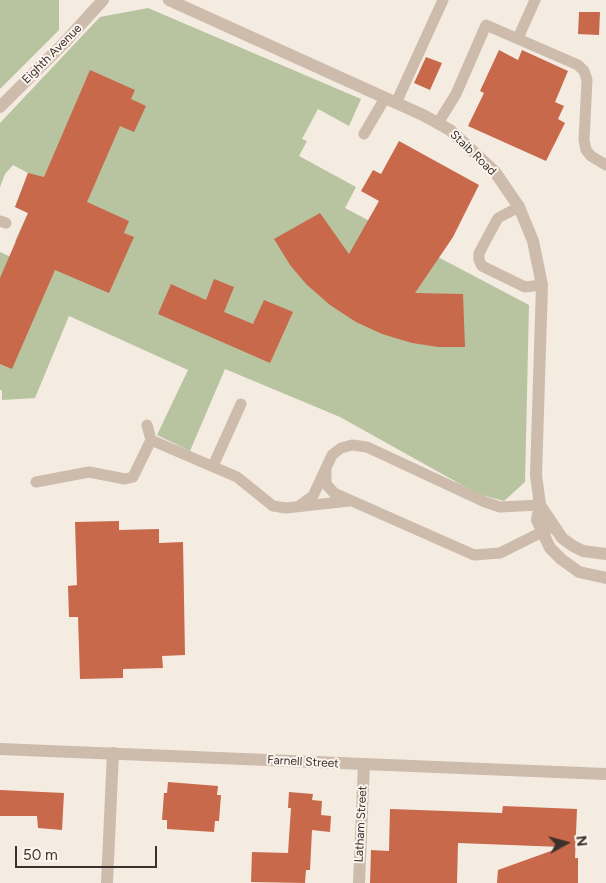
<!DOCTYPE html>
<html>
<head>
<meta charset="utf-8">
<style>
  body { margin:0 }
  #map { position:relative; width:606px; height:883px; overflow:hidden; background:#f4ebe1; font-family:Figtree,sans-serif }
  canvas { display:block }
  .north { position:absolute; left:541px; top:818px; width:50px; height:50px; -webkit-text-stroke:4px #fbf5ee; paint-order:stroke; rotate:83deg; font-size:14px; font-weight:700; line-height:20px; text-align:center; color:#3b302b }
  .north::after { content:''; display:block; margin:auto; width:18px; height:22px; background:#3b302b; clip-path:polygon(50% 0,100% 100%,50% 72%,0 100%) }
  .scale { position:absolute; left:15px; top:846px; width:142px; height:22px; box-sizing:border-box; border:2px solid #3b302b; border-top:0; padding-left:6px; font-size:15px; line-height:18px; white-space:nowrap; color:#3b302b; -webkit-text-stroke:4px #fbf5ee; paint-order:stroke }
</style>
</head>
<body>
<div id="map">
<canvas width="606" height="883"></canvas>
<div class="north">N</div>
<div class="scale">50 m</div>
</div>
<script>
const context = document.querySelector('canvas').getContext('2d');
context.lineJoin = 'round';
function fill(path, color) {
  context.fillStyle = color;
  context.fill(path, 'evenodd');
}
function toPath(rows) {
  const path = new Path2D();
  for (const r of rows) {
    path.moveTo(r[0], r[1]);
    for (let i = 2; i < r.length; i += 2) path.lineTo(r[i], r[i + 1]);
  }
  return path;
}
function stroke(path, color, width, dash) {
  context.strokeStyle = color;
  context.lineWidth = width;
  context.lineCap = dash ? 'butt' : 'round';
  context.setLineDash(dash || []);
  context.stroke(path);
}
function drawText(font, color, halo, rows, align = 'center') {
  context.font = font + ' Figtree,sans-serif';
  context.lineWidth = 4;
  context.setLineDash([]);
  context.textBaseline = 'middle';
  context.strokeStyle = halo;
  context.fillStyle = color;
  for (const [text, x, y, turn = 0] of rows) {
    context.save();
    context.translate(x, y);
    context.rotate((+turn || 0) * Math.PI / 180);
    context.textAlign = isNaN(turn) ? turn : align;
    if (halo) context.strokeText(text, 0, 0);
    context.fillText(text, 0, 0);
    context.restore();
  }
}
fill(toPath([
  [0,0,59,0,59,30,0,89],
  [148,8,361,99,349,126,318,109,302,139,307,141,299,156,356,187,345,208,529,305,525,482,504,501,478,494,340,417,225,369,190,451,157,435,188,370,69,316,35,398,2,400,2,390,0,390,0,252,33,267,40,252,15,241,28,213,15,207,28,173,13,165,5,174,0,187,0,123,100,17]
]), '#b8c4a0');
fill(toPath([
  [579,12,600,12,599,35,578,34],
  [499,50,518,60,522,50,568,71,555,102,564,106,558,119,565,123,546,161,468,126,484,93,480,91],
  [426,57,442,63,430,90,414,83],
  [90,70,135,90,131,99,146,106,134,132,120,126,87,202,129,221,124,233,134,237,109,293,55,270,12,369,0,364,0,278,28,213,15,207,28,173,44,177],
  [399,141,479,185,453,237,415,293,463,294,465,347,438,347,412,343,382,334,356,322,330,305,306,284,290,265,274,239,320,213,349,254,379,201,361,191,373,170,381,174],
  [214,279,234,287,224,312,253,324,264,300,293,312,270,363,158,314,171,284,206,300],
  [119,521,119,530,159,529,159,543,183,542,185,655,162,656,163,668,123,669,123,678,80,679,78,617,69,617,68,586,77,585,75,522],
  [168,782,218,786,217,795,221,795,219,821,215,821,214,832,167,829,167,820,162,820,164,793,167,793],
  [0,790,64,793,62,830,38,828,37,816,0,816],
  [289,792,313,794,312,800,322,801,321,815,331,816,330,832,312,830,310,870,306,870,305,883,251,882,252,852,288,853,291,808,288,808],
  [503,806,577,809,575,858,578,858,578,883,497,883,498,870,562,847,458,843,457,883,370,883,371,850,389,851,390,809,502,813]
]), '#c8694b');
stroke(toPath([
  [518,38,535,0],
  [396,103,443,0],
  [438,123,456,94,486,25,578,65,584,71,587,80,584,140,586,150,591,156,606,165],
  [364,134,385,98],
  [519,207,498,218,479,253,479,260,482,266,525,287,542,285],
  [0,221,6,223],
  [151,440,237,477,273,506,286,508,349,501],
  [213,466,241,404],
  [326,470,326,484,334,493,474,555,500,553,550,528],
  [36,482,89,472,125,479,133,477,151,440,147,425],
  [299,506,313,496,332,455,341,448,352,445,367,447,485,502,500,507,540,505]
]), '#cdbbac', 11);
stroke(toPath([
  [169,0,423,115,450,130,495,172,519,207,533,241,542,285,536,475,540,505,537,520,550,548,561,559,579,572,606,578],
  [0,107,65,42,103,0],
  [540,505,562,538,573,546,583,551,606,554],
  [107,883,113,753],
  [359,883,364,764]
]), '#cdbbac', 12);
stroke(toPath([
  [0,749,606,774]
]), '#cdbbac', 12);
drawText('12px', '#3b302b', '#fbf5ee', [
  ["Eighth Avenue",52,54,-45],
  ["Staib Road",473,153,44],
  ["Farnell Street",303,762,3],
  ["Latham Street",361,824,-87]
]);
</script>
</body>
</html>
